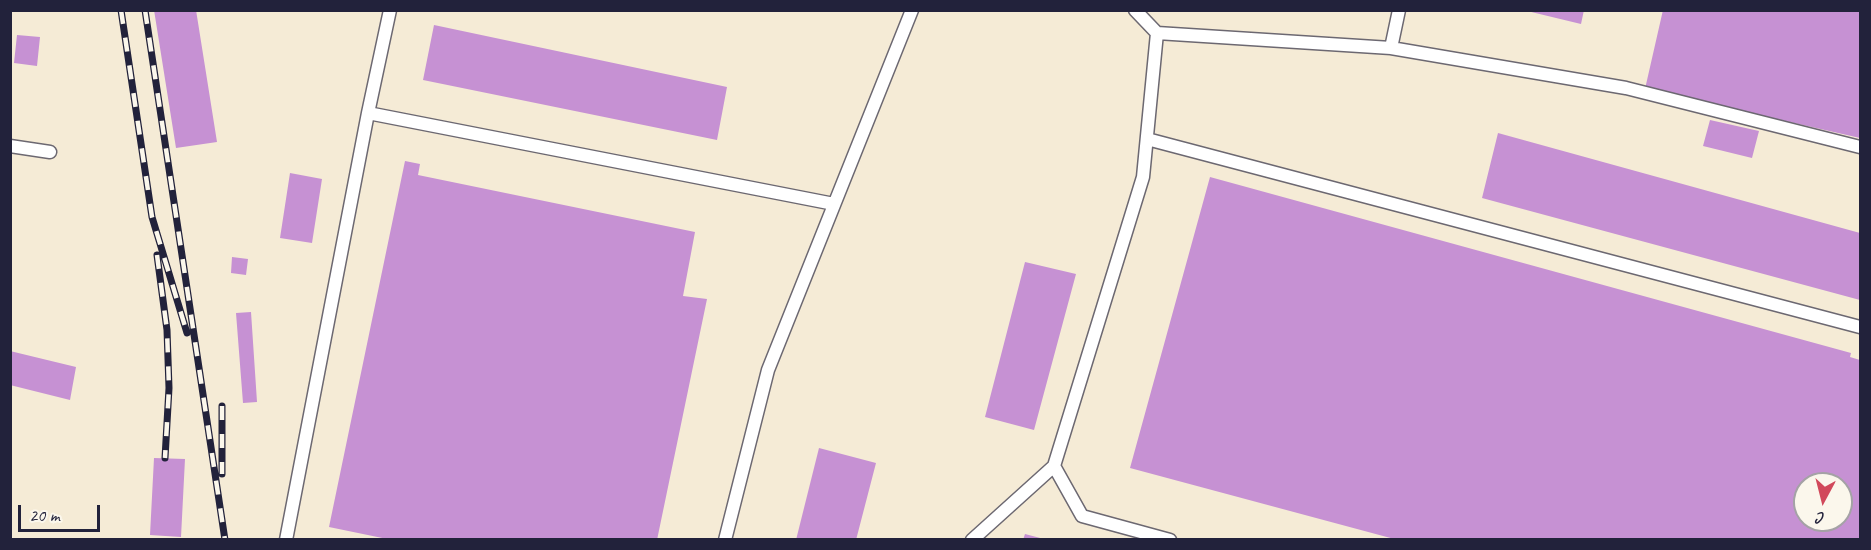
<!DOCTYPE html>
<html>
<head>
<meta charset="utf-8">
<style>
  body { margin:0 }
  #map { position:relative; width:1871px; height:550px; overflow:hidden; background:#f5ebd6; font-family:Caveat,sans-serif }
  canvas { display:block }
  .frame { position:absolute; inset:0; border:12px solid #22223b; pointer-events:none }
  .north { position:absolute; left:1793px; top:472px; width:60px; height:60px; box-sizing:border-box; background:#fbf7ec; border:2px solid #a4a2a5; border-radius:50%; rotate:187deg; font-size:16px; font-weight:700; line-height:24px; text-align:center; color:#22223b }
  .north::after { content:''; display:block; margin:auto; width:21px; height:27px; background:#d1495b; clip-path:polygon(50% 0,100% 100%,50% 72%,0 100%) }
  .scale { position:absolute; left:18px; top:505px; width:82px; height:27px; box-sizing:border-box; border:3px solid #22223b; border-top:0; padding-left:8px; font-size:18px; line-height:21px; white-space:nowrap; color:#22223b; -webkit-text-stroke:4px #fbf7ec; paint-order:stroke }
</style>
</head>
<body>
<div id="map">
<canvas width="1871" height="550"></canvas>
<div class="frame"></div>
<div class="north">С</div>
<div class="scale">20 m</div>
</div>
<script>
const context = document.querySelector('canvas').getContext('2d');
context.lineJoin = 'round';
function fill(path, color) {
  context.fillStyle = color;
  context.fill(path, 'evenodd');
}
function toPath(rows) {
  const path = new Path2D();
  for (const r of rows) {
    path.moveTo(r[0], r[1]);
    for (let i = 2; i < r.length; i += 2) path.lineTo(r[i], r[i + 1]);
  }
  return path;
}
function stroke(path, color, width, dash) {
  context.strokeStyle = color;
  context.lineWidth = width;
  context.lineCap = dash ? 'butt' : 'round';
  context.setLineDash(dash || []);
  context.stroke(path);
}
fill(toPath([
  [154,10,196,10,217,142,176,148],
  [1523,10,1584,10,1581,24],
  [1663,10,1860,10,1860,138,1645,89],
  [434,25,727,87,717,140,423,80],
  [17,35,40,37,37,66,14,63],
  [1710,120,1759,131,1752,158,1703,146],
  [1498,133,1860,233,1860,300,1482,198],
  [405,161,420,164,418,175,695,232,683,296,707,299,657,540,634,538,634,540,392,540,329,527],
  [290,173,322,179,312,243,280,238],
  [1210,177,1851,353,1850,357,1860,360,1860,540,1398,540,1130,468],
  [1805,484,1841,484,1841,520,1805,520],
  [232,257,248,259,246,275,231,273],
  [1025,262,1076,274,1034,430,985,417],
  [251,312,257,402,243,403,236,313],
  [10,351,76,367,70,400,10,385],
  [819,448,876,463,856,540,796,540],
  [154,458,185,459,181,537,150,535],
  [1025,534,1044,539,1043,540,1023,540]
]), '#c691d3');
const service = toPath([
  [1135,10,1157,33,1391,48,1626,88,1860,147],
  [1391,48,1399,10],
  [368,113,834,204],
  [1147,139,1860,327],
  [10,146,50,152],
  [1054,466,1082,516,1170,540],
  [286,540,368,113,390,10],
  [725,540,768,370,912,10],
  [972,540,1054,466,1143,177,1157,33]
]);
stroke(service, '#6c6871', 15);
stroke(service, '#fff', 12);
const rail = toPath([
  [121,10,152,217,187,333],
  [145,10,225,540],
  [157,255,167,330,169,388,165,458],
  [222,406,222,474]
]);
stroke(rail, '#22223b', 7);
stroke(rail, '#fbf7ec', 4.5, [14]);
</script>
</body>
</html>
